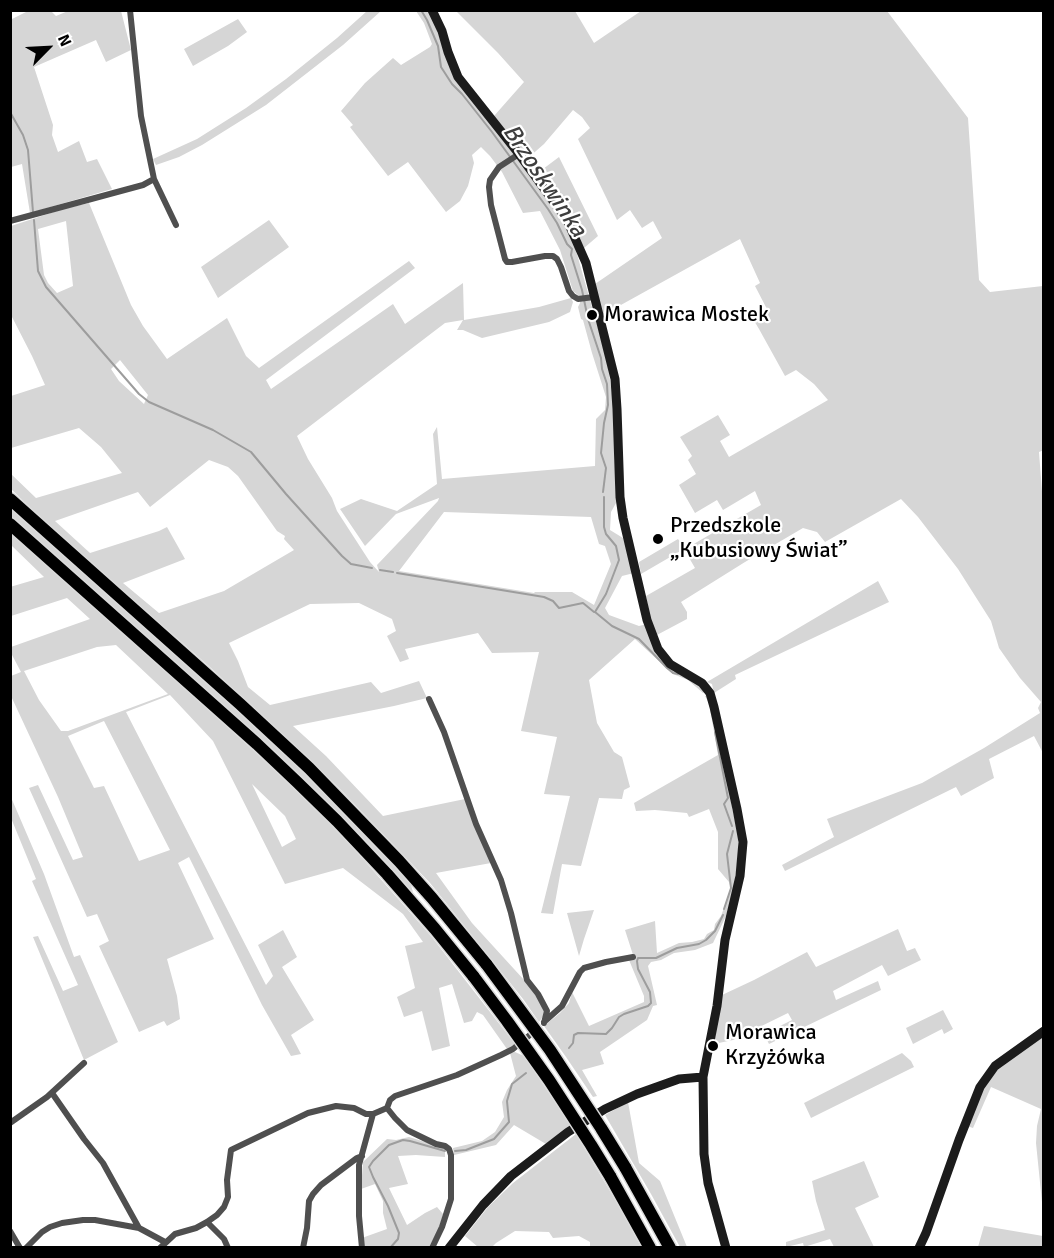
<!DOCTYPE html>
<html>
<head>
<meta charset="utf-8">
<style>
  body { margin:0 }
  #map { position:relative; width:1054px; height:1258px; overflow:hidden; background:#fff; font-family:Signika,sans-serif }
  canvas { display:block }
  .frame { position:absolute; inset:0; border:12px solid #000; pointer-events:none }
  .north { position:absolute; left:18px; top:18px; width:60px; height:60px; -webkit-text-stroke:4px #fff; paint-order:stroke; rotate:66deg; font-size:16px; font-weight:700; line-height:24px; text-align:center; color:#000 }
  .north::after { content:''; display:block; margin:auto; width:21px; height:27px; background:#000; clip-path:polygon(50% 0,100% 100%,50% 72%,0 100%) }
</style>
</head>
<body>
<div id="map">
<canvas width="1054" height="1258"></canvas>
<div class="frame"></div>
<div class="north">N</div>
</div>
<script>
const context = document.querySelector('canvas').getContext('2d');
context.lineJoin = 'round';
function fill(path, color) {
  context.fillStyle = color;
  context.fill(path, 'evenodd');
}
function toPath(rows) {
  const path = new Path2D();
  for (const r of rows) {
    path.moveTo(r[0], r[1]);
    for (let i = 2; i < r.length; i += 2) path.lineTo(r[i], r[i + 1]);
  }
  return path;
}
function stroke(path, color, width, dash) {
  context.strokeStyle = color;
  context.lineWidth = width;
  context.lineCap = dash ? 'butt' : 'round';
  context.setLineDash(dash || []);
  context.stroke(path);
}
function drawText(font, color, halo, rows, align = 'center') {
  context.font = font + ' Signika,sans-serif';
  context.lineWidth = 4.5;
  context.setLineDash([]);
  context.textBaseline = 'middle';
  context.strokeStyle = halo;
  context.fillStyle = color;
  for (const [text, x, y, turn = 0] of rows) {
    context.save();
    context.translate(x, y);
    context.rotate((+turn || 0) * Math.PI / 180);
    context.textAlign = isNaN(turn) ? turn : align;
    if (halo) context.strokeText(text, 0, 0);
    context.fillText(text, 0, 0);
    context.restore();
  }
}
fill(toPath([
  [28,11,51,11,56,16,68,11,121,11,131,50,106,62,96,40,34,67,53,125,52,135,58,152,79,141,87,162,97,159,112,189,30,213,22,164,11,167,10,20],
  [367,11,381,11,343,45,266,105,202,145,179,157,156,165,153,159,197,139,246,108,286,79,337,38],
  [416,11,428,11,434,21,448,63,559,216,573,240,607,360,613,401,616,503,611,512,610,530,623,538,634,573,622,576,605,608,609,615,639,626,647,624,657,650,706,690,703,693,688,680,673,674,635,639,589,680,597,723,614,752,622,757,630,787,624,790,622,799,599,798,581,866,562,864,553,914,541,913,570,796,544,794,557,737,521,731,539,652,492,653,478,633,405,649,409,659,400,662,387,636,396,631,392,619,359,603,310,604,229,643,238,661,248,687,270,705,371,682,381,693,419,681,427,698,394,706,293,726,326,756,383,816,465,799,491,863,436,873,472,923,525,981,541,1002,545,1014,539,1022,523,999,430,883,339,788,211,668,50,527,11,489,10,473,36,498,122,473,101,447,79,428,11,448,11,396,45,385,32,356,11,315,11,226,63,209,89,203,131,305,143,326,167,359,227,318,246,356,259,368,409,261,415,268,266,380,271,389,393,304,405,324,463,283,464,320,539,307,571,298,573,302,570,312,549,322,482,338,463,330,457,330,463,320,445,323,297,436,308,459,332,498,337,511,370,562,379,572,377,565,438,501,439,498,396,514,365,546,340,509,361,499,397,511,437,484,433,434,437,427,442,479,595,466,596,419,605,410,606,397,592,353,583,320,581,319,578,307,580,303,579,296,573,291,560,250,540,211,523,213,502,172,490,156,481,147,472,155,474,163,468,186,460,201,446,212,408,162,388,176,350,127,353,125,341,111,365,83,393,58,401,65,430,47,432,44,424,23],
  [66,221,73,286,57,293,48,283,44,275,38,229],
  [120,360,148,395,144,404,119,381,111,369],
  [209,460,228,467,238,476,277,531,285,536,284,539,294,550,224,591,159,613,123,583,185,559,167,527,159,531,90,553,55,521,138,492,150,507],
  [444,512,591,517,599,544,605,546,611,564,594,605,572,592,535,592,534,593,399,571],
  [456,11,575,11,594,43,641,11,887,11,968,118,979,280,990,292,1043,286,1044,450,1039,452,1044,518,1043,753,1034,736,989,759,994,778,961,796,956,787,785,871,782,865,834,837,827,819,922,783,984,748,1040,713,1038,708,1041,702,1020,678,999,648,991,621,958,569,918,517,901,499,825,542,817,532,803,528,745,562,681,602,687,612,687,619,655,636,651,622,646,596,695,568,684,549,641,574,639,562,678,539,685,549,761,505,755,491,723,510,717,500,695,513,679,485,696,474,688,460,692,456,680,437,718,415,730,435,720,441,729,457,828,400,814,384,796,370,785,376,759,329,753,319,768,311,755,286,760,283,740,239,601,316,595,284,662,238,653,221,642,228,630,210,617,220,578,139,590,128,582,117,573,110,544,144,528,158,494,116,524,82,498,53],
  [238,19,247,32,228,46,193,66,184,49],
  [559,157,598,236,584,248,567,214,539,172],
  [269,220,289,247,218,298,201,267],
  [10,504,278,745,409,878,413,892,402,886,11,517],
  [11,532,295,788,347,841,431,936,515,1044,507,1049,483,1015,477,1012,472,1021,464,1023,452,984,439,988,450,1046,432,1051,422,1011,404,1017,397,997,415,988,405,946,423,942,403,914,343,868,285,884,213,741,170,695,126,712,266,985,273,976,258,945,283,930,297,957,282,967,314,1020,291,1035,301,1054,291,1056,262,1005,189,857,178,863,214,939,167,959,177,996,180,1019,167,1026,164,1021,139,1032,99,946,109,941,97,914,87,917,29,788,38,785,73,860,83,857,58,797,11,696,11,676,21,672,11,653,11,647,90,619,67,598,11,616,10,587,44,577,11,545],
  [116,645,168,694,68,731,61,731,39,700,24,671,97,647],
  [104,721,170,850,139,861,104,786,94,788,68,736],
  [252,784,285,816,296,839,282,847],
  [878,581,889,602,735,675,736,679,714,693,712,684,707,682],
  [708,694,738,835,738,856,734,888,726,916,713,943,695,950,674,953,661,960,651,962,648,966,657,1005,653,1006,647,1020,600,1052,604,1064,582,1070,597,1096,593,1097,566,1057,544,1026,560,1013,569,1003,572,992,589,1026,644,1002,644,996,629,960,634,958,625,930,655,921,657,953,679,943,692,942,704,939,707,934,714,930,715,924,721,916,731,889,729,882,718,869,718,832,709,809,689,817,687,813,655,810,636,811,634,803,718,755,709,703,705,696],
  [10,795,44,874,74,957,80,955,118,1042,84,1060,33,937,38,936,63,991,78,985,32,881,36,879,11,818],
  [594,910,584,939,579,956,567,913],
  [898,929,907,951,915,948,921,960,888,976,882,965,833,991,836,1000,878,981,881,990,769,1044,764,1034,792,1020,788,1013,733,1040,714,1044,722,995,754,980,807,952,816,967],
  [943,1010,953,1029,944,1034,942,1029,913,1044,906,1028],
  [1043,1034,1043,1212,1036,1143,1037,1126,1041,1109,991,1087,973,1128,967,1126,985,1084,997,1068],
  [515,1052,524,1056,571,1126,546,1144,514,1125,496,1145,454,1155,453,1148,482,1141,495,1132,504,1117,502,1102,507,1090,516,1076,510,1053],
  [902,1053,911,1061,914,1067,811,1118,804,1103],
  [628,1102,639,1163,660,1181,687,1247,680,1247,651,1194,605,1115],
  [576,1134,623,1213,641,1247,590,1247,590,1242,579,1236,553,1238,549,1232,515,1231,496,1243,492,1247,478,1247,465,1236,488,1207,513,1183],
  [409,1137,445,1148,445,1157,416,1155,398,1156,408,1184,389,1188,407,1225,425,1213,437,1207,443,1214,439,1229,429,1247,361,1247,359,1239,387,1229,383,1213,383,1201,375,1184,361,1189,363,1162,387,1139,396,1140],
  [864,1161,879,1197,855,1208,874,1247,834,1247,830,1239,804,1247,803,1243,786,1247,786,1242,825,1230,816,1201,812,1181],
  [984,1226,1043,1236,1043,1247,978,1247]
]), '#d6d6d6');
stroke(toPath([
  [421,10,427,20,438,46,441,67,452,84,462,94,492,132,548,209,557,223,567,244,572,249,571,255,582,290,588,319,601,358,602,369,607,384,608,405,604,423,601,453,606,468,603,492],
  [10,112,23,135,28,150,33,212],
  [34,220,38,271,46,287,139,394,149,402,213,430,251,452,286,494,342,556,351,564,372,568],
  [604,497,604,527,606,534,616,546,619,560,606,594,595,612,612,626,639,639,667,668,673,673,678,674],
  [380,570,393,572],
  [397,573,544,597,553,601,559,608,583,603,594,612],
  [715,732,728,798,724,804,732,826],
  [724,909,731,888,727,854,733,831],
  [569,1048,573,1043,574,1035,578,1033,606,1034,612,1028,619,1017,624,1014,648,1006,651,1003,650,992,638,969,637,961,638,958,656,958,677,948,699,944,706,940,715,931,723,915],
  [455,1151,466,1150,494,1139,509,1122,507,1101,512,1084,526,1073],
  [390,1248,398,1239,399,1233,388,1206,373,1177,369,1167,373,1161,389,1145,403,1140,410,1141,445,1151]
]), '#9d9d9d', 2);
const highway = toPath([
  [10,499,240,704,309,768,399,861,432,898,487,965],
  [10,524,257,744,297,782,337,821,387,874,435,929,474,977],
  [625,1167,670,1248],
  [610,1176,650,1248]
]);
stroke(highway, '#dbdbdb', 15);
stroke(toPath([
  [519,154,499,167,490,180,489,187,491,205,505,259,507,262,512,262,545,256,553,256,557,259,561,267,569,291,573,296,578,299,594,297],
  [154,179,176,225],
  [10,221,143,185,154,179,141,116,130,10],
  [429,699,444,732,476,824,501,880,511,913,527,980,538,994,547,1011,544,1023],
  [544,1022,562,1006,580,972,584,968,606,962,633,957],
  [52,1093,84,1139,103,1163,139,1228],
  [387,1108,390,1100,395,1096,457,1075,501,1055,513,1049,537,1029],
  [10,1123,47,1097,84,1063],
  [207,1222,224,1239,228,1248],
  [10,1231,20,1248],
  [26,1248,42,1232,50,1227,62,1223,83,1220,95,1220,139,1228,165,1242],
  [160,1248,175,1234,196,1228,207,1222,217,1215,224,1207,228,1197,227,1180,231,1150,308,1113,336,1106,354,1108,366,1114,373,1114,387,1108,395,1118,407,1130,436,1144,445,1146,449,1149,451,1155,451,1199,442,1227,432,1248],
  [303,1248,307,1228,309,1201,313,1194,321,1185,357,1158,362,1156],
  [362,1248,359,1216,359,1165,373,1114]
]), '#4f4f4f', 6);
stroke(toPath([
  [432,10,442,31,448,52,458,77,519,154,567,220,586,263,615,379,617,409,620,497,623,518,647,620,658,649,670,664,702,683,710,693,714,707,737,809,743,842,740,876,725,940,717,1006,703,1077,704,1154,708,1183,726,1248],
  [449,1248,483,1205,511,1176,568,1132,605,1109,637,1094,679,1079,703,1077],
  [919,1248,926,1233,959,1140,980,1087,995,1066,1044,1031]
]), '#1c1c1c', 9);
stroke(highway, '#000', 12);
const highwayBridge = toPath([
  [487,965,550,1050,601,1128,625,1167],
  [474,977,507,1021,549,1080,591,1145,610,1176]
]);
stroke(highwayBridge, '#dbdbdb', 15, []);
stroke(highwayBridge, '#000', 12);
for (const [x, y, r, color] of [
  [592,315,6,"#000"],
  [658,539,6,"#000"],
  [713,1046,6,"#000"]
]) {
  const dot = new Path2D();
  dot.arc(x, y, r, 0, 2 * Math.PI);
  context.fillStyle = color;
  context.fill(dot);
  stroke(dot, '#fff', 2);
}
drawText('22px', '#000', '#fff', [
  ["Morawica Mostek",604,315],
  ["Przedszkole",670,526],
  ["„Kubusiowy Świat”",670,551],
  ["Morawica",725,1033],
  ["Krzyżówka",725,1058]
], 'left');
drawText('italic 24px', '#3e3e3e', '#fff', [
  ["Brzoskwinka",544,181,56]
]);
</script>
</body>
</html>
